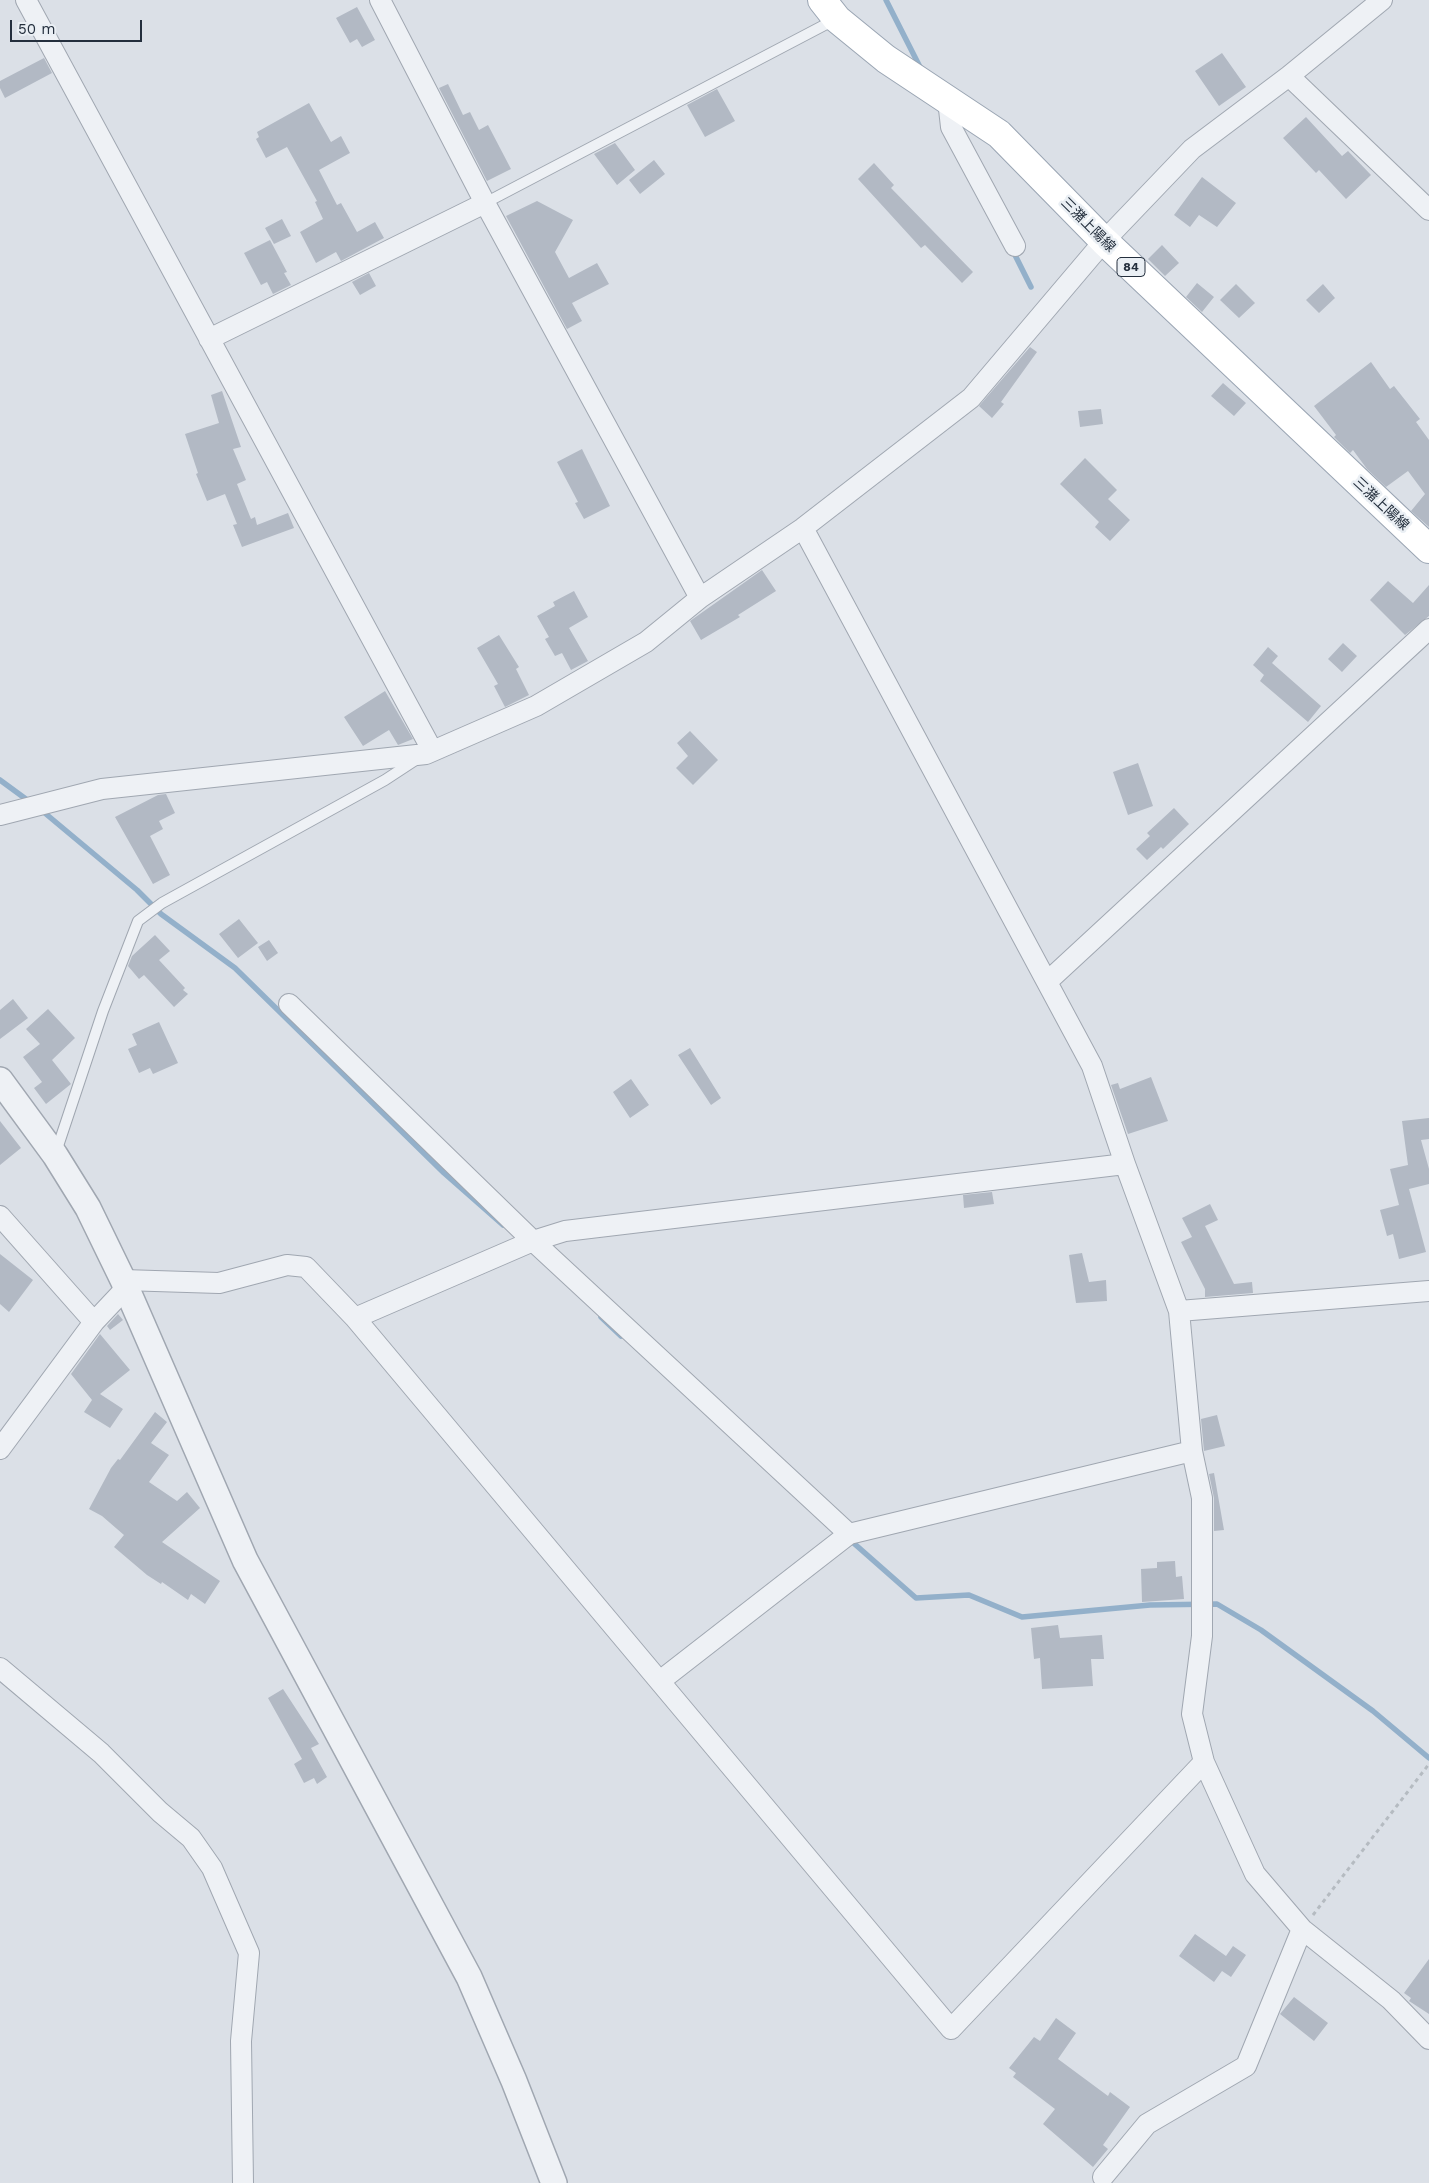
<!DOCTYPE html>
<html>
<head>
<meta charset="utf-8">
<style>
  body { margin:0 }
  #map { position:relative; width:1429px; height:2183px; overflow:hidden; background:#dbe0e7; font-family:"Work Sans",sans-serif }
  canvas { display:block }
  .scale { position:absolute; left:10px; top:20px; width:132px; height:22px; box-sizing:border-box; border:2px solid #242f3d; border-top:0; padding-left:6px; font-size:15px; line-height:18px; white-space:nowrap; color:#242f3d; -webkit-text-stroke:4px #eaeff4; paint-order:stroke }
</style>
</head>
<body>
<div id="map">
<canvas width="1429" height="2183"></canvas>
<div class="scale">50 m</div>
</div>
<script>
const context = document.querySelector('canvas').getContext('2d');
context.lineJoin = 'round';
function toPath(rows) {
  const path = new Path2D();
  for (const r of rows) {
    path.moveTo(r[0], r[1]);
    for (let i = 2; i < r.length; i += 2) path.lineTo(r[i], r[i + 1]);
  }
  return path;
}
function stroke(path, color, width, dash) {
  context.strokeStyle = color;
  context.lineWidth = width;
  context.lineCap = dash ? 'butt' : 'round';
  context.setLineDash(dash || []);
  context.stroke(path);
}
function fill(path, color) {
  context.fillStyle = color;
  context.fill(path, 'evenodd');
}
function drawText(font, color, halo, rows, align = 'center') {
  context.font = font + ' "Work Sans","Noto Sans JP",sans-serif';
  context.lineWidth = 5;
  context.setLineDash([]);
  context.textBaseline = 'middle';
  context.strokeStyle = halo;
  context.fillStyle = color;
  for (const [text, x, y, turn = 0] of rows) {
    context.save();
    context.translate(x, y);
    context.rotate((+turn || 0) * Math.PI / 180);
    context.textAlign = isNaN(turn) ? turn : align;
    if (halo) context.strokeText(text, 0, 0);
    context.fillText(text, 0, 0);
    context.restore();
  }
}
stroke(toPath([
  [886,0,922,71],
  [1013,251,1031,287],
  [0,780,30,802],
  [40,809,137,890,161,914,235,968,444,1173,503,1225],
  [601,1317,621,1336],
  [849,1539,916,1598,969,1595,1022,1617,1150,1605,1217,1604,1261,1630,1373,1711,1429,1758]
]), '#93b0ca', 5.5);
fill(toPath([
  [357,7,375,40,362,47,357,39,350,43,336,18],
  [1222,53,1246,87,1219,106,1195,71],
  [44,58,52,73,5,98,0,88,0,81],
  [448,84,463,115,470,112,479,130,488,125,511,169,487,181,439,88],
  [717,89,735,121,705,137,687,105],
  [309,103,331,142,341,136,350,153,319,170,337,205,341,203,357,232,375,222,384,238,341,261,336,252,316,263,300,232,323,219,315,202,317,201,287,147,266,158,256,139,259,137,257,132],
  [1306,117,1342,156,1348,151,1371,175,1346,199,1319,170,1316,173,1283,138],
  [615,143,635,170,617,185,594,154],
  [654,160,665,174,640,194,629,180],
  [874,163,894,185,891,188,973,272,962,283,925,245,921,248,858,179],
  [1202,177,1236,203,1217,227,1199,215,1190,227,1174,215],
  [537,201,573,220,555,252,569,278,597,263,609,284,572,303,582,321,567,329,506,216],
  [282,219,291,236,274,244,265,228],
  [270,240,287,272,284,273,291,285,273,294,267,282,261,285,244,253],
  [1162,245,1179,263,1165,276,1148,259],
  [369,273,376,286,360,295,352,282],
  [1197,283,1214,297,1202,312,1186,297],
  [1236,284,1255,303,1239,318,1220,300],
  [1323,284,1335,298,1319,313,1306,300],
  [1030,347,1037,352,1001,402,1004,404,992,418,979,406],
  [1371,362,1390,389,1394,386,1420,419,1416,422,1429,440,1429,527,1411,511,1425,494,1408,471,1386,487,1367,469,1353,450,1350,453,1334,437,1336,435,1314,406],
  [1223,383,1246,403,1234,416,1211,396],
  [222,391,241,447,233,449,246,480,237,484,251,519,255,517,257,525,288,513,294,528,242,547,233,525,237,524,225,494,207,501,196,474,198,473,185,434,219,423,211,395],
  [1101,409,1103,424,1080,427,1078,411],
  [582,449,610,506,584,519,575,503,578,502,557,462],
  [1085,458,1117,490,1108,499,1130,520,1110,541,1095,527,1099,522,1060,484],
  [762,570,776,591,738,615,740,617,701,640,690,621],
  [1388,581,1413,603,1429,585,1429,616,1405,635,1370,600],
  [574,591,588,617,569,628,588,661,571,670,562,653,555,656,545,639,549,637,537,616,555,606,553,602],
  [499,635,519,667,516,669,529,695,505,707,494,686,498,684,477,648],
  [1343,643,1357,656,1342,672,1328,659],
  [1268,647,1278,656,1272,663,1321,706,1308,722,1260,681,1264,675,1253,665],
  [385,691,413,739,398,745,389,730,363,746,344,717],
  [690,731,718,760,693,785,676,768,688,756,677,743],
  [1138,763,1153,806,1128,815,1113,772],
  [166,794,175,813,159,821,163,829,150,836,170,875,153,884,115,817,158,795],
  [1174,808,1189,824,1163,849,1161,847,1147,860,1136,849,1150,836,1147,833],
  [239,919,258,943,238,958,219,934],
  [155,935,170,951,159,960,185,988,183,990,188,994,174,1007,144,975,139,979,128,966,132,956],
  [269,940,278,953,267,961,258,947],
  [13,999,28,1018,0,1039,0,1010],
  [48,1009,75,1038,52,1060,71,1084,46,1104,34,1088,42,1082,23,1057,40,1044,26,1029],
  [159,1022,178,1063,153,1074,150,1068,139,1073,128,1049,137,1045,132,1034],
  [690,1048,721,1098,711,1105,678,1055],
  [1151,1077,1168,1121,1128,1134,1111,1085,1118,1083,1120,1089],
  [631,1079,649,1105,630,1118,613,1092],
  [1429,1118,1429,1139,1421,1140,1429,1169,1429,1184,1409,1189,1426,1252,1399,1259,1393,1234,1387,1236,1380,1210,1399,1205,1390,1169,1408,1165,1402,1121],
  [0,1121,21,1148,0,1165],
  [992,1192,994,1204,964,1208,963,1195],
  [1210,1204,1218,1220,1205,1226,1234,1284,1252,1282,1253,1293,1205,1297,1205,1289,1181,1242,1192,1237,1182,1218],
  [1082,1253,1089,1282,1106,1280,1107,1301,1076,1303,1069,1255],
  [0,1254,33,1280,9,1312,0,1304],
  [118,1314,123,1320,110,1330,107,1326],
  [100,1334,130,1370,100,1394,123,1409,110,1428,84,1412,92,1400,71,1374],
  [155,1412,167,1422,151,1443,169,1455,149,1482,177,1501,187,1492,200,1508,162,1542,220,1581,205,1604,191,1594,188,1600,162,1582,161,1584,147,1575,114,1547,124,1535,102,1516,89,1509,111,1468,118,1459,120,1460],
  [1217,1415,1225,1446,1204,1451,1201,1419],
  [1214,1473,1224,1530,1214,1531,1214,1498,1209,1474],
  [1175,1561,1176,1577,1182,1576,1184,1599,1142,1602,1141,1569,1157,1568,1157,1562],
  [1058,1625,1060,1638,1102,1635,1104,1659,1091,1659,1093,1686,1042,1689,1040,1658,1034,1659,1031,1628],
  [283,1689,319,1744,311,1748,327,1777,317,1784,314,1778,304,1783,294,1764,302,1759,268,1698],
  [1195,1934,1226,1956,1233,1946,1246,1955,1231,1977,1222,1971,1214,1982,1179,1956],
  [1429,1959,1429,2014,1409,2001,1411,1998,1404,1993],
  [1294,1997,1328,2023,1314,2041,1280,2014],
  [1056,2018,1076,2033,1058,2059,1108,2096,1110,2092,1130,2107,1103,2145,1108,2149,1093,2167,1043,2124,1055,2109,1013,2077,1016,2073,1009,2068,1034,2037,1040,2041]
]), '#b2b9c4');
const service = toPath([
  [485,203,836,19],
  [56,1152,103,1011,138,921,162,903,385,780,417,759]
]);
const minor = toPath([
  [26,0,432,750],
  [380,0,485,203,700,598],
  [1289,76,1429,210],
  [948,100,951,127,1015,246],
  [209,339,485,203],
  [803,528,1092,1066,1125,1164,1179,1311,1192,1451,1202,1498,1202,1636,1192,1714,1204,1762,1255,1874,1302,1929,1391,2000,1429,2039],
  [0,815,102,789,426,754,536,706,646,642,700,598,803,528,971,398,1104,241,1192,149,1289,76,1382,0],
  [1048,981,1429,629],
  [289,1004,533,1241,849,1534],
  [0,1216,94,1322],
  [123,1280,219,1283,287,1265,306,1267,355,1318,951,2029,1204,1762],
  [1179,1311,1429,1291],
  [355,1318,533,1241,565,1231,1125,1164],
  [0,1449,94,1322,126,1288],
  [0,1668,101,1753,160,1812,191,1838,212,1868,249,1953,241,2041,243,2183],
  [660,1681,849,1534,1192,1451],
  [1103,2177,1147,2124,1246,2066,1302,1929]
]);
const tertiary = toPath([
  [0,1080,55,1155,88,1208,123,1280,245,1560,469,1977,514,2081,554,2183]
]);
const primary = toPath([
  [822,0,837,19,886,59,999,134,1104,241,1429,549]
]);
stroke(service, '#a0a7b1', 12);
stroke(minor, '#a0a7b1', 22);
stroke(tertiary, '#a0a7b1', 28);
stroke(primary, '#9aa5b3', 30);
stroke(toPath([
  [1313,1915,1429,1764]
]), '#b5bbc1', 3, [4, 4]);
stroke(service, '#eef1f5', 10);
stroke(minor, '#eef1f5', 20);
stroke(tertiary, '#eef1f5', 25);
stroke(primary, '#fff', 28);
for (const [x, y, w] of [
  [1131,267,28]
]) {
  const box = new Path2D();
  box.roundRect(x - w / 2, y - 9.5, w, 19, 4);
  context.fillStyle = '#eaeff4';
  context.fill(box);
  stroke(box, '#242f3d', 1);
}
drawText('bold 12px', '#242f3d', null, [
  ["84",1131,267]
]);
drawText('14px', '#242f3d', '#eaeff4', [
  ["三潴上陽線",1088,225,45],
  ["三潴上陽線",1381,504,43]
]);
</script>
</body>
</html>
